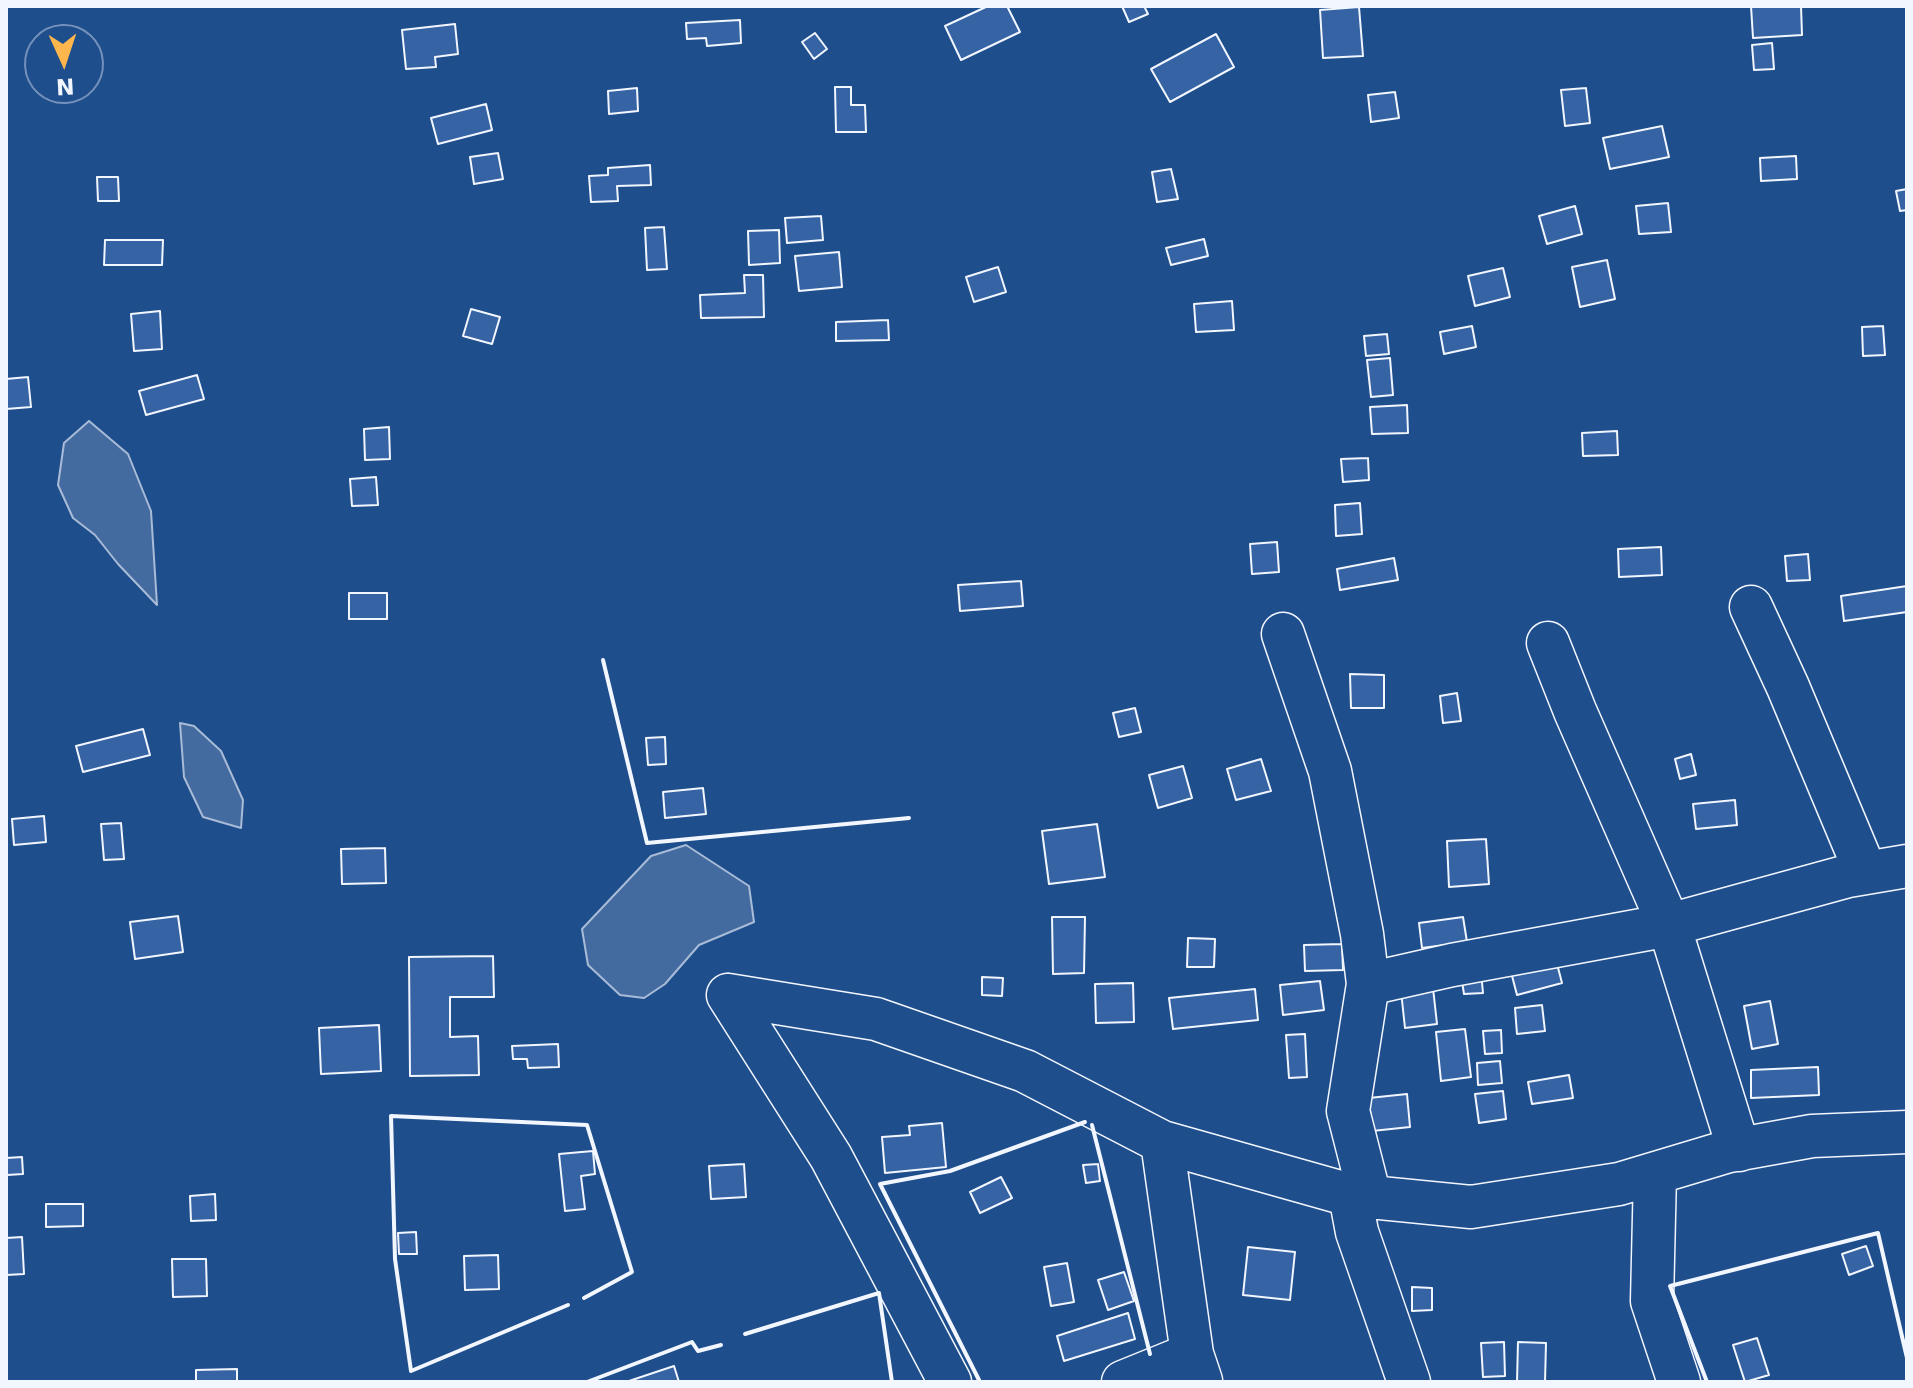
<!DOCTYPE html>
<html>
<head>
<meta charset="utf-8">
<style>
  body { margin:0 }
  #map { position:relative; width:1913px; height:1388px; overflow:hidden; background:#1f4e8c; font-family:"DejaVu Sans",sans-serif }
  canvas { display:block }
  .frame { position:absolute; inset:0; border:8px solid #f2f6ff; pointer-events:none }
  .north { position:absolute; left:24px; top:24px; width:80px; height:80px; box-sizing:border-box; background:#1f4e8c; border:2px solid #7391ba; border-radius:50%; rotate:177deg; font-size:22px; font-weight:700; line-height:32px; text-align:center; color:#f2f6ff }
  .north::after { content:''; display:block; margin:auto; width:28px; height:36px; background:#ffb74d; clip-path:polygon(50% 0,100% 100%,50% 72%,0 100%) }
</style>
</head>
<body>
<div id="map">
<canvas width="1913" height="1388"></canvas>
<div class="frame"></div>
<div class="north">N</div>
</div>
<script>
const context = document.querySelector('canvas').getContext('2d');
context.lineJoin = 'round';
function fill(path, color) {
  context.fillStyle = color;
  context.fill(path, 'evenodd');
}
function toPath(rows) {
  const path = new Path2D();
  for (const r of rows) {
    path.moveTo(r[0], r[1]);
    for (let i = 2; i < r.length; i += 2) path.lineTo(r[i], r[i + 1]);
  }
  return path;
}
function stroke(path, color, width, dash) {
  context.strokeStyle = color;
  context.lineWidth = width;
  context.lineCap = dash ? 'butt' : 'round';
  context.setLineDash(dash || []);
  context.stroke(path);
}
const water = toPath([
  [89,421,128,454,151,511,157,605,118,564,95,535,73,518,58,485,64,443,89,421],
  [180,723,194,726,221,751,243,800,241,828,203,817,184,777,180,723],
  [686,845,749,886,754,922,699,945,665,984,644,998,620,995,588,965,582,929,651,856,686,845]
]);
fill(water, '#446ba0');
stroke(water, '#a8bbd7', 2);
const building = toPath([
  [988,6,1007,6,1020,32,961,60,945,26,988,6],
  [1122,6,1144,6,1148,14,1129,22,1122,6],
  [1751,6,1801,6,1802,35,1753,38,1751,6],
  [1359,7,1363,56,1323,58,1320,10,1359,7],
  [740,20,741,43,707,46,706,38,687,39,686,23,740,20],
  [455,24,458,54,435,57,436,67,406,69,402,30,455,24],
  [815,33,827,49,814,59,802,42,815,33],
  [1216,34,1234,67,1170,102,1151,69,1216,34],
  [1772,43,1774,69,1754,70,1752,45,1772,43],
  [835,87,851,87,851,105,865,105,866,132,836,132,835,87],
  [637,88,638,111,609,114,608,91,637,88],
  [1586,88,1590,123,1565,126,1561,90,1586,88],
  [1395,92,1399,118,1371,122,1368,95,1395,92],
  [486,104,492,130,438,144,431,118,486,104],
  [1662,126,1669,157,1610,169,1603,138,1662,126],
  [498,153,503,179,474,184,470,157,498,153],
  [1796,156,1797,179,1761,181,1760,158,1796,156],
  [650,165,651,185,617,186,618,201,591,202,589,176,608,175,608,168,650,165],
  [1171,169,1178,199,1157,202,1152,172,1171,169],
  [97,177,118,177,119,201,98,201,97,177],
  [1907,189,1907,210,1900,211,1896,191,1907,189],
  [1668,203,1671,232,1639,234,1636,206,1668,203],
  [1575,206,1582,234,1547,244,1539,216,1575,206],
  [821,216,823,240,787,243,785,218,821,216],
  [664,227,667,269,647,270,645,228,664,227],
  [779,230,780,263,749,265,748,231,779,230],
  [1204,239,1208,256,1171,265,1166,248,1204,239],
  [105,240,163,240,162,265,104,265,105,240],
  [839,252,842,287,799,291,795,256,839,252],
  [1607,260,1615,299,1580,307,1572,267,1607,260],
  [998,267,1006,292,974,302,966,277,998,267],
  [1503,268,1510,297,1475,306,1468,276,1503,268],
  [744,275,763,275,764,317,701,318,700,295,745,293,744,275],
  [1232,301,1234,330,1196,332,1194,304,1232,301],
  [471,309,500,317,492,344,463,336,471,309],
  [160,311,162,349,134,351,131,314,160,311],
  [888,320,889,340,836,341,836,322,888,320],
  [1472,326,1476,347,1444,354,1440,332,1472,326],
  [1883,326,1885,355,1863,356,1862,327,1883,326],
  [1387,334,1389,354,1366,356,1364,336,1387,334],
  [1390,358,1393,395,1371,397,1367,360,1390,358],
  [197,375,204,399,146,415,139,391,197,375],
  [28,377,31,407,6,409,6,379,28,377],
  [1407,405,1408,433,1372,434,1370,407,1407,405],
  [389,427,390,459,365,460,364,429,389,427],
  [1617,431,1618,455,1583,456,1582,433,1617,431],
  [1368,458,1369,480,1343,482,1341,459,1368,458],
  [376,477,378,505,352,506,350,479,376,477],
  [1360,503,1362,534,1336,536,1335,505,1360,503],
  [1277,542,1279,572,1252,574,1250,544,1277,542],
  [1661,547,1662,575,1619,577,1618,549,1661,547],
  [1808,554,1810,580,1787,581,1785,556,1808,554],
  [1394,558,1398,580,1340,590,1337,569,1394,558],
  [1021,581,1023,606,960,611,958,585,1021,581],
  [1907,586,1907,612,1844,621,1841,596,1907,586],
  [349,593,387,593,387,619,349,619,349,593],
  [1350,674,1384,675,1384,708,1351,708,1350,674],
  [1457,693,1461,721,1443,723,1440,696,1457,693],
  [1135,708,1141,732,1119,737,1113,713,1135,708],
  [143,729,150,755,83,772,76,746,143,729],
  [665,737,666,764,648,765,646,738,665,737],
  [1691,754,1696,775,1680,779,1675,759,1691,754],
  [1261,759,1271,791,1236,800,1227,769,1261,759],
  [1183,766,1192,798,1158,808,1149,775,1183,766],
  [703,788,706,814,665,818,663,792,703,788],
  [1735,800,1737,825,1696,829,1693,804,1735,800],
  [44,816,46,842,14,845,12,819,44,816],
  [121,823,124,859,104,860,101,824,121,823],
  [1097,824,1105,877,1049,884,1042,831,1097,824],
  [1486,839,1489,884,1449,887,1447,841,1486,839],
  [385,848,386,883,342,884,341,849,385,848],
  [178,916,183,952,135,959,130,922,178,916],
  [1052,917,1085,917,1084,973,1053,974,1052,917],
  [1463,917,1467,942,1422,948,1419,923,1463,917],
  [1188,938,1215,939,1214,967,1187,967,1188,938],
  [1342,944,1343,970,1305,971,1304,945,1342,944],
  [493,956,494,997,450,997,450,1037,478,1036,479,1075,410,1076,409,957,493,956],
  [1556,960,1562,983,1517,995,1511,972,1556,960],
  [1481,972,1483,993,1464,994,1461,975,1481,972],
  [982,977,1003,978,1002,996,982,995,982,977],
  [1320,981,1324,1010,1283,1015,1280,985,1320,981],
  [1133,983,1134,1022,1096,1023,1095,984,1133,983],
  [1433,988,1437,1024,1405,1028,1401,991,1433,988],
  [1255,989,1258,1020,1173,1029,1169,998,1255,989],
  [1770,1001,1778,1044,1752,1049,1744,1006,1770,1001],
  [1542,1005,1545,1031,1517,1034,1515,1008,1542,1005],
  [379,1025,381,1071,321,1074,319,1028,379,1025],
  [1465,1029,1471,1077,1441,1081,1436,1032,1465,1029],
  [1501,1030,1502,1053,1485,1054,1483,1031,1501,1030],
  [1305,1034,1307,1077,1289,1078,1286,1035,1305,1034],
  [558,1044,559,1067,528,1068,527,1059,513,1059,512,1046,558,1044],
  [1500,1061,1502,1083,1478,1085,1477,1063,1500,1061],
  [1818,1067,1819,1095,1751,1098,1751,1070,1818,1067],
  [1569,1075,1573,1098,1532,1104,1528,1082,1569,1075],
  [1503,1091,1506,1119,1479,1123,1475,1094,1503,1091],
  [1407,1094,1410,1127,1372,1131,1369,1098,1407,1094],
  [942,1123,946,1167,885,1173,882,1137,910,1135,909,1126,942,1123],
  [593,1151,595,1174,581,1176,585,1209,565,1211,559,1154,593,1151],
  [22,1157,23,1174,7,1175,6,1158,22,1157],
  [744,1164,746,1197,711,1199,709,1166,744,1164],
  [1098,1164,1100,1181,1086,1183,1083,1165,1098,1164],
  [1001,1177,1012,1198,980,1213,970,1192,1001,1177],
  [215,1194,216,1220,191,1221,190,1196,215,1194],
  [46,1204,83,1204,83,1226,46,1227,46,1204],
  [416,1232,417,1254,399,1254,398,1233,416,1232],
  [22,1237,24,1274,6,1275,6,1238,22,1237],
  [1866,1246,1873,1266,1849,1275,1842,1254,1866,1246],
  [1248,1247,1295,1252,1290,1300,1243,1295,1248,1247],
  [498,1255,499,1289,465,1290,464,1256,498,1255],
  [172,1259,206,1259,207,1296,173,1297,172,1259],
  [1067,1263,1074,1302,1051,1306,1044,1267,1067,1263],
  [1124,1272,1134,1301,1108,1310,1098,1280,1124,1272],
  [1412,1287,1432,1288,1432,1310,1412,1311,1412,1287],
  [1128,1313,1135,1339,1064,1361,1057,1336,1128,1313],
  [1757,1338,1769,1375,1745,1382,1733,1345,1757,1338],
  [1504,1342,1505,1376,1483,1377,1481,1343,1504,1342],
  [1518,1342,1546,1343,1545,1382,1517,1382,1518,1342],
  [674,1366,679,1382,629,1381,674,1366],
  [237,1369,237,1382,196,1382,196,1370,237,1369]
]);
fill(building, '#3563a3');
stroke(building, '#f2f6ff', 2);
const minor = toPath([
  [1751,607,1788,687,1866,873],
  [1283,634,1330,771,1362,934,1368,984,1348,1111,1370,1197],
  [1548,643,1575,711,1669,925,1739,1150],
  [1368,984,1452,965,1669,925,1848,876,1907,866],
  [728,995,876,1019,1025,1071,1162,1142,1350,1195,1471,1207,1619,1184,1729,1151,1812,1136,1907,1132],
  [728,995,831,1157,950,1382],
  [1162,1142,1192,1354],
  [1655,1174,1652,1301,1679,1382],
  [1350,1195,1357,1232,1409,1382],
  [1123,1382,1192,1354,1201,1381]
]);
stroke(minor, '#f2f6ff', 45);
stroke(minor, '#1f4e8c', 42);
stroke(toPath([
  [603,660,647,843,909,818],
  [1092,1125,1150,1354],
  [568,1305,411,1371,395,1259,391,1116,587,1125,632,1272,584,1298],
  [745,1334,879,1293,892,1382],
  [587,1382,692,1342,698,1351,721,1345],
  [980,1382,880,1184,950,1171,1085,1122],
  [1707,1382,1670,1286,1878,1233,1907,1358]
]), '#f2f6ff', 4);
</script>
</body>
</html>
